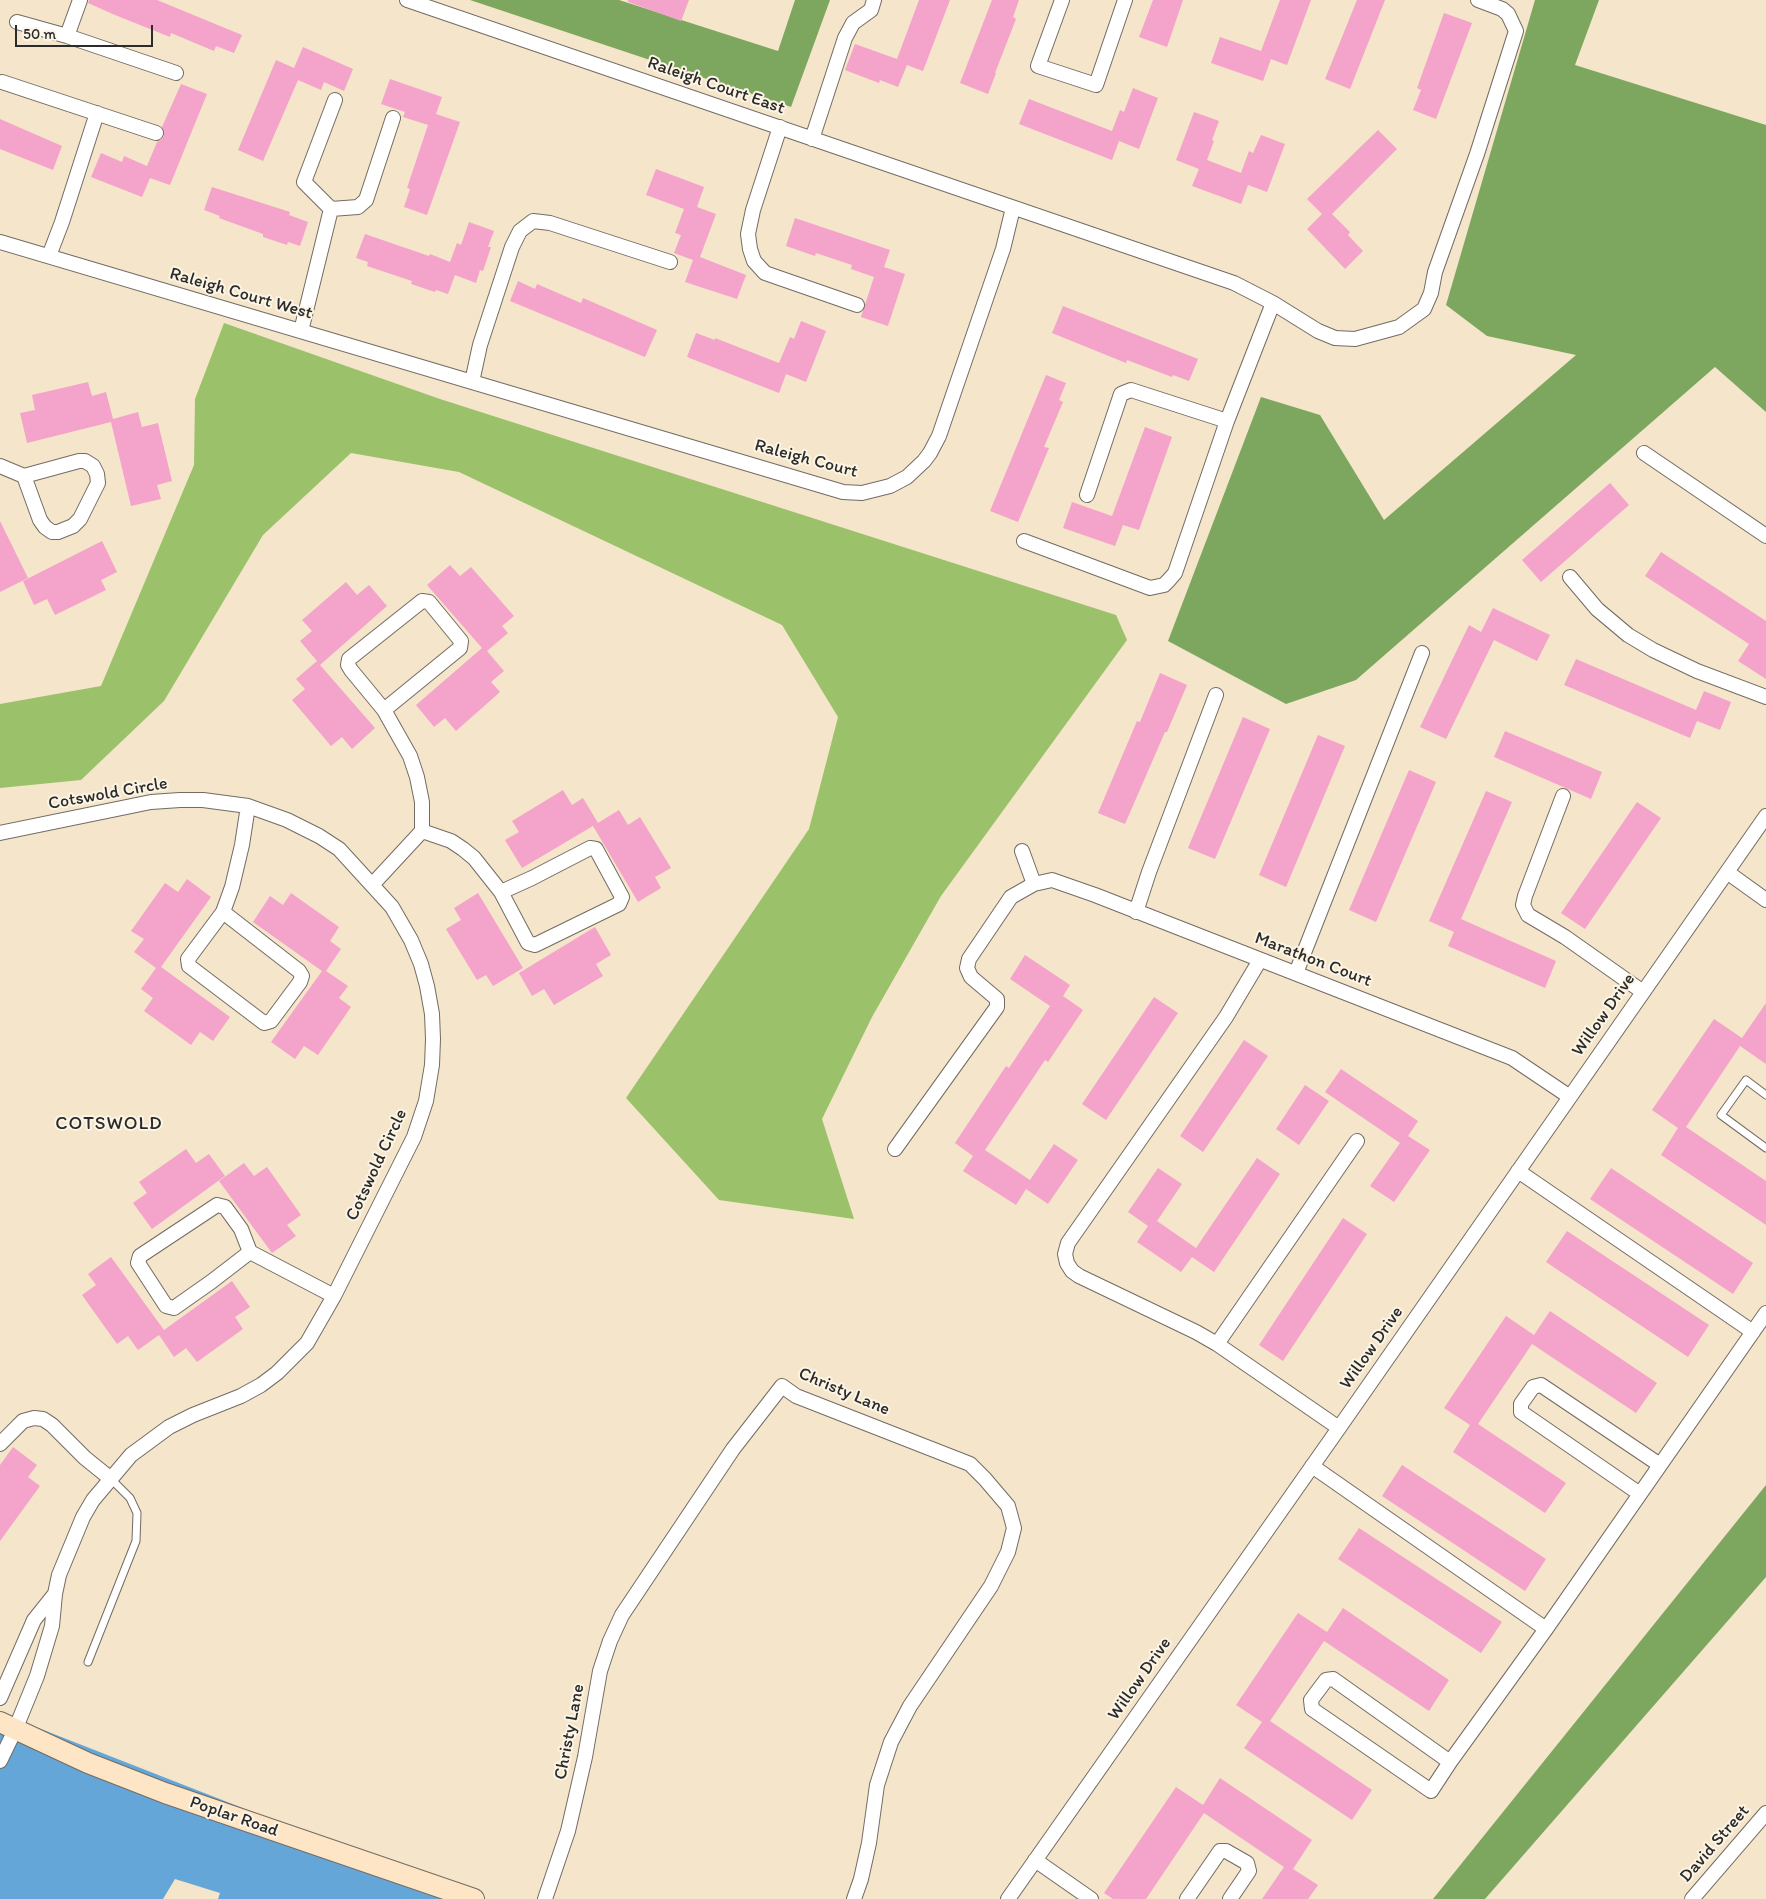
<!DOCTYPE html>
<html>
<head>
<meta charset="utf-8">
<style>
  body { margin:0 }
  #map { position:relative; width:1766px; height:1899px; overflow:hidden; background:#f5e5ca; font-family:Itim,sans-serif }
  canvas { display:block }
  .scale { position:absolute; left:15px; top:25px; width:138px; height:22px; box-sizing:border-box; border:2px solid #2b2b2b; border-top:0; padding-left:6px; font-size:15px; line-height:18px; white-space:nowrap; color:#2b2b2b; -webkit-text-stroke:4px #fcf5e5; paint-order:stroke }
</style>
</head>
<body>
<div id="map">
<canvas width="1766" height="1899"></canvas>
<div class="scale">50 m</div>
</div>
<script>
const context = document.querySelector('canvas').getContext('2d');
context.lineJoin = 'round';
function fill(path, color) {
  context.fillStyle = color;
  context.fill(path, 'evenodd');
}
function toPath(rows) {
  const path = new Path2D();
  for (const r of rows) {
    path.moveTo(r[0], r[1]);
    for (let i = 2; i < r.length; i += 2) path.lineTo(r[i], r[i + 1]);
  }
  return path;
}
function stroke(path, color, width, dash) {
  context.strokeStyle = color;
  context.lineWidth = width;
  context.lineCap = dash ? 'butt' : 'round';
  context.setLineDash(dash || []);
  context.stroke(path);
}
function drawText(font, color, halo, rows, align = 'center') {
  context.font = font + ' Itim,sans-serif';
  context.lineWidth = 4;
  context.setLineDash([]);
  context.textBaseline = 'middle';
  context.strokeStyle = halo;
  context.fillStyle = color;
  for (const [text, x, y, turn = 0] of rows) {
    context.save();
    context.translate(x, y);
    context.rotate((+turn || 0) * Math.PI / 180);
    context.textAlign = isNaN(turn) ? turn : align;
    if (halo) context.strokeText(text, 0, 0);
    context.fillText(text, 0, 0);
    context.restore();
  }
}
fill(toPath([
  [224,323,440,399,1116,615,1127,640,941,896,872,1017,822,1119,854,1219,719,1200,626,1098,809,829,838,717,782,625,459,472,351,453,263,535,164,701,81,780,0,788,0,704,101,686,194,465,195,399]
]), '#9cc16b');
fill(toPath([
  [470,0,619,0,778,51,795,0,830,0,791,107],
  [1535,0,1599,0,1575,65,1766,125,1766,412,1715,367,1356,680,1286,704,1168,641,1261,397,1320,415,1384,520,1576,355,1487,336,1446,305],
  [1766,1485,1766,1577,1485,1899,1433,1899]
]), '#7da75f');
fill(toPath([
  [0,1713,475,1899,218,1899,220,1893,175,1879,163,1899,0,1899]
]), '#64a6d8');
fill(toPath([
  [89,0,157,0,242,35,234,53,216,46,214,51,171,33,170,37,115,15,88,3],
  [628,0,689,0,681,21,628,2],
  [919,0,950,0,923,71,907,65,898,87,880,80,879,83,845,70,855,44,897,59],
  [992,0,1019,0,1013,17,1016,19,995,73,996,73,988,94,960,83],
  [1153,0,1183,0,1167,47,1139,37],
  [1280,0,1311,0,1287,65,1271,59,1263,81,1211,63,1220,37,1261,51],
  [1357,0,1385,0,1350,89,1325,79],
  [1444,13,1472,23,1436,119,1413,110,1421,90,1417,88],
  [303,47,353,69,344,91,324,82,321,90,298,80,263,161,238,150,276,60,294,68],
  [390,79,442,97,436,114,460,122,427,215,404,207,410,189,407,188,428,125,403,117,405,112,381,104],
  [181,84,207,94,170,185,150,178,142,197,91,177,101,153,122,162,124,156,147,166,157,142,161,140,164,136,162,127],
  [1133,88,1158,98,1139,149,1119,141,1112,160,1019,124,1029,99,1112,131,1120,110,1124,112],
  [1194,112,1219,121,1212,140,1214,141,1207,160,1241,173,1249,151,1253,153,1261,135,1285,144,1267,192,1248,185,1241,204,1192,186,1199,169,1176,160],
  [0,119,62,146,53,170,0,149],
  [1378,130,1397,149,1332,214,1350,232,1348,235,1363,251,1345,269,1307,229,1322,214,1307,199],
  [656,169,704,187,697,207,716,214,700,257,746,275,737,299,685,282,693,260,674,253,681,235,675,233,684,209,646,195],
  [212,187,290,212,289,215,308,222,300,246,288,242,287,245,263,237,263,234,219,218,220,216,204,210],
  [795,218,890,250,884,267,905,274,888,326,861,317,874,277,851,269,852,265,816,253,815,256,786,246],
  [469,222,494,231,488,247,491,247,483,271,480,270,476,283,455,275,448,294,436,290,435,292,411,284,412,281,367,266,368,262,356,258,365,234,429,256,430,254,450,262,457,243,461,245],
  [518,281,535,289,537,284,581,303,583,298,657,330,645,357,510,301],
  [1063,306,1198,359,1189,381,1173,375,1172,377,1127,360,1126,363,1052,333],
  [801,321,826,331,806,382,786,374,779,393,687,357,696,333,715,340,715,338,779,363,790,337,794,339],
  [1046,375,1066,383,1059,400,1063,402,1044,447,1049,448,1018,522,990,511],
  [88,382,92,396,106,392,113,419,138,412,142,427,158,423,172,481,157,485,161,499,131,506,111,422,27,443,20,413,35,410,32,395],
  [1145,427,1172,437,1139,530,1123,525,1115,546,1063,528,1072,502,1112,516],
  [1610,483,1629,505,1541,582,1522,560],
  [0,521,28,578,0,592],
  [102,541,117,572,101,580,106,590,55,615,47,599,34,605,23,581],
  [1661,552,1766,621,1766,679,1738,661,1749,644,1645,576],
  [450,565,460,576,471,567,514,616,502,626,508,633,487,651,504,671,491,682,500,692,456,731,445,718,434,727,416,705,482,648,427,585],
  [346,582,357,595,369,585,387,606,320,665,375,728,352,749,342,737,331,746,292,700,305,689,296,679,317,661,300,641,312,631,302,620],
  [1493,608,1550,635,1537,661,1494,640,1446,739,1420,727,1469,625,1481,632],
  [1576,659,1696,710,1704,691,1731,702,1720,730,1697,721,1690,738,1564,685],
  [1160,673,1187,685,1167,732,1165,732,1125,824,1098,813,1137,721,1140,722],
  [1243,717,1270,729,1215,859,1188,848],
  [1505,731,1602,772,1591,799,1494,757],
  [1318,735,1345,746,1286,887,1259,875],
  [1409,770,1436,782,1376,922,1349,910],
  [563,790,572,805,583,798,598,823,522,868,505,840,519,832,512,821],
  [1486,791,1512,802,1461,919,1556,961,1545,988,1448,946,1454,932,1429,921],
  [1637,802,1661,818,1585,929,1561,913],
  [619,810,628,825,640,817,671,868,655,877,661,888,638,902,593,826],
  [187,879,211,897,161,967,230,1017,213,1041,200,1032,191,1045,144,1011,153,998,141,989,156,968,134,952,144,939,131,931,165,883,178,892],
  [291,893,339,927,330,941,341,949,326,971,348,986,339,998,351,1007,318,1055,304,1046,295,1059,271,1042,322,971,253,922,270,896,283,905],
  [478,893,523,968,493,986,486,975,477,980,446,929,461,920,454,908],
  [595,927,611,955,596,964,603,976,554,1005,544,989,532,996,519,973],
  [1025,955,1070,985,1063,996,1083,1010,1048,1062,1045,1060,985,1150,1030,1180,1054,1144,1078,1160,1048,1204,1026,1189,1016,1205,963,1171,973,1156,955,1143,1006,1066,1009,1068,1050,1006,1010,979],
  [1154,997,1178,1013,1106,1120,1082,1104],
  [1766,1003,1766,1064,1740,1046,1686,1127,1766,1181,1766,1225,1661,1155,1678,1128,1652,1110,1714,1019,1742,1038],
  [1244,1040,1268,1056,1203,1152,1180,1136],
  [1341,1069,1418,1121,1408,1136,1430,1150,1394,1202,1370,1186,1400,1143,1325,1092],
  [1305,1085,1329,1101,1299,1145,1276,1129],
  [186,1149,196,1163,209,1154,225,1176,152,1229,133,1203,147,1193,139,1182],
  [1257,1158,1280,1174,1214,1272,1192,1257,1181,1272,1137,1242,1148,1226,1128,1212,1158,1168,1182,1184,1157,1221,1196,1248],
  [244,1163,254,1176,267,1167,301,1215,287,1225,296,1236,272,1253,219,1181],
  [1611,1168,1753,1263,1733,1294,1590,1199],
  [1343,1218,1367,1234,1283,1361,1259,1345],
  [1567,1231,1709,1325,1688,1357,1546,1262],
  [111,1257,164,1330,232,1281,250,1307,235,1317,243,1329,197,1362,186,1348,174,1357,159,1335,138,1350,128,1336,117,1344,82,1295,96,1285,88,1274],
  [1550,1311,1657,1383,1636,1413,1532,1344,1478,1424,1566,1483,1545,1513,1453,1452,1470,1425,1444,1408,1506,1316,1534,1335],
  [13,1447,37,1465,28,1477,40,1486,0,1541,0,1465],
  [1402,1465,1546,1559,1525,1591,1382,1496],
  [1359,1528,1502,1622,1481,1653,1338,1559],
  [1343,1608,1449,1680,1429,1711,1324,1641,1270,1721,1372,1790,1352,1820,1244,1748,1262,1722,1236,1705,1298,1613,1327,1632],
  [1220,1778,1312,1840,1293,1869,1318,1885,1308,1899,1262,1899,1284,1867,1204,1813,1146,1899,1113,1899,1104,1893,1176,1787,1203,1805]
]), '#f4a3cb');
const lane = toPath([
  [1766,1095,1746,1080,1721,1115,1766,1148],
  [88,1662,136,1541,137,1513,130,1498,111,1479]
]);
const street = toPath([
  [407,0,1234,283,1273,303,1318,331,1335,338,1355,339,1399,327,1424,309,1431,293,1435,272,1477,154,1516,31,1508,14,1502,9,1478,0],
  [1062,0,1038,66,1096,85,1125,0],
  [17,22,67,36,176,73],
  [67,36,80,0],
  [2,82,156,133],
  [780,127,753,210,748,234,750,249,754,261,765,273,857,305],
  [812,139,845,38,853,23,871,10,874,0],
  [331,209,358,207,366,200,393,118],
  [0,242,843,492,862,493,890,486,907,477,924,461,930,453,939,436,1003,249,1013,208],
  [49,256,62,222,97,113],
  [301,331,331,209,304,182,335,100],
  [472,382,480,345,512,247,520,231,533,221,550,223,670,262],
  [1644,453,1766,536],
  [79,461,85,461,93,466,97,474,98,483,80,519,73,526,58,532,52,532,45,527,40,520,24,476,79,461],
  [0,466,24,476],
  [1087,495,1121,394,1131,390,1227,421],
  [1024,541,1150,588,1164,585,1169,580,1175,573,1227,421,1273,303],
  [1570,577,1597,609,1628,635,1653,650,1697,671,1766,697],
  [422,601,429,602,461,641,460,648,384,710,351,670,348,665,349,659,422,601],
  [1563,796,1525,896,1523,905,1528,915,1565,937,1643,992],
  [422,831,451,841,463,849,474,858,501,892],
  [0,833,151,802,180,800,203,800,248,806,287,820,319,836,339,849,392,907,411,940,421,964,427,986,432,1014,433,1039,432,1065,426,1101,414,1137,334,1296,307,1343,277,1373,261,1385,241,1396,193,1415,169,1427,131,1455,93,1500,83,1517,59,1575,55,1594,52,1626,37,1676,15,1730,0,1761],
  [590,848,596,849,622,897,619,904,535,945,528,943,501,892,532,878,590,848],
  [1022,851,1034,884],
  [1727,872,1766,900],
  [372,885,422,831,422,802,417,777,410,756,384,710],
  [223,912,299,971,302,976,300,982,271,1021,264,1023,189,966,188,959,223,912],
  [223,912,232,887,242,845,248,806],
  [1136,912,1149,872,1216,695],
  [1260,960,1226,1017,1068,1243,1065,1254,1067,1263,1072,1271,1079,1276,1196,1332,1217,1344,1339,1428],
  [1296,973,1422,653],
  [895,1149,997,1007,997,999,971,977,967,968,969,959,1011,897,1034,884,1052,880,1095,895,1512,1058,1570,1097],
  [1518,1171,1753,1332],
  [217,1205,225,1207,241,1229,250,1252,211,1282,174,1308,166,1306,138,1263,140,1256,217,1205],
  [250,1252,334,1296],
  [1217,1344,1357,1141],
  [0,1444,23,1421,34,1418,43,1419,52,1425,85,1458,111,1479],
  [1312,1466,1546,1629],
  [1640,1494,1521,1412,1521,1404,1533,1387,1541,1385,1660,1465],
  [1333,1679,1450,1762,1431,1791,1312,1709,1311,1700,1326,1680,1333,1679],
  [0,1698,34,1620,54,1595],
  [1450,1762,1546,1629,1766,1313],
  [1035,1860,1091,1899],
  [545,1899,568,1831,585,1757,600,1671,610,1641,622,1615,733,1449,782,1386,796,1396,970,1464,985,1479,1008,1506,1014,1528,1008,1552,991,1586,910,1706,891,1742,877,1785,869,1843,861,1879,854,1899],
  [1008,1899,1339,1428,1766,816],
  [1187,1899,1220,1851,1226,1851,1247,1863,1249,1871,1230,1899],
  [1692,1899,1766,1813]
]);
const secondary = toPath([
  [0,1722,88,1763,165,1793,474,1899]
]);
stroke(lane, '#726c63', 9);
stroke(street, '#726c63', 16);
stroke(secondary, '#726c63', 22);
stroke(lane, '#fff', 7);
stroke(street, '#fff', 14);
stroke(secondary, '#fee5c5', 20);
drawText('18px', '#2b2b2b', '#fcf5e5', [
  ["Raleigh Court East",716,86,19],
  ["Raleigh Court West",241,294,16],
  ["Raleigh Court",806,459,15],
  ["Cotswold Circle",108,794,-10],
  ["Marathon Court",1313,960,21],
  ["Willow Drive",1604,1015,-55],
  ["Cotswold Circle",377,1165,-65],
  ["Willow Drive",1372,1348,-55],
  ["Christy Lane",844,1392,23],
  ["Willow Drive",1140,1679,-55],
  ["Christy Lane",570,1732,-79],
  ["Poplar Road",234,1817,19],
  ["David Street",1715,1844,-49]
]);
context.letterSpacing = '1px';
drawText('19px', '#2b2b2b', '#fcf5e5', [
  ["COTSWOLD",109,1124]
]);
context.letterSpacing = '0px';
</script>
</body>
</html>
